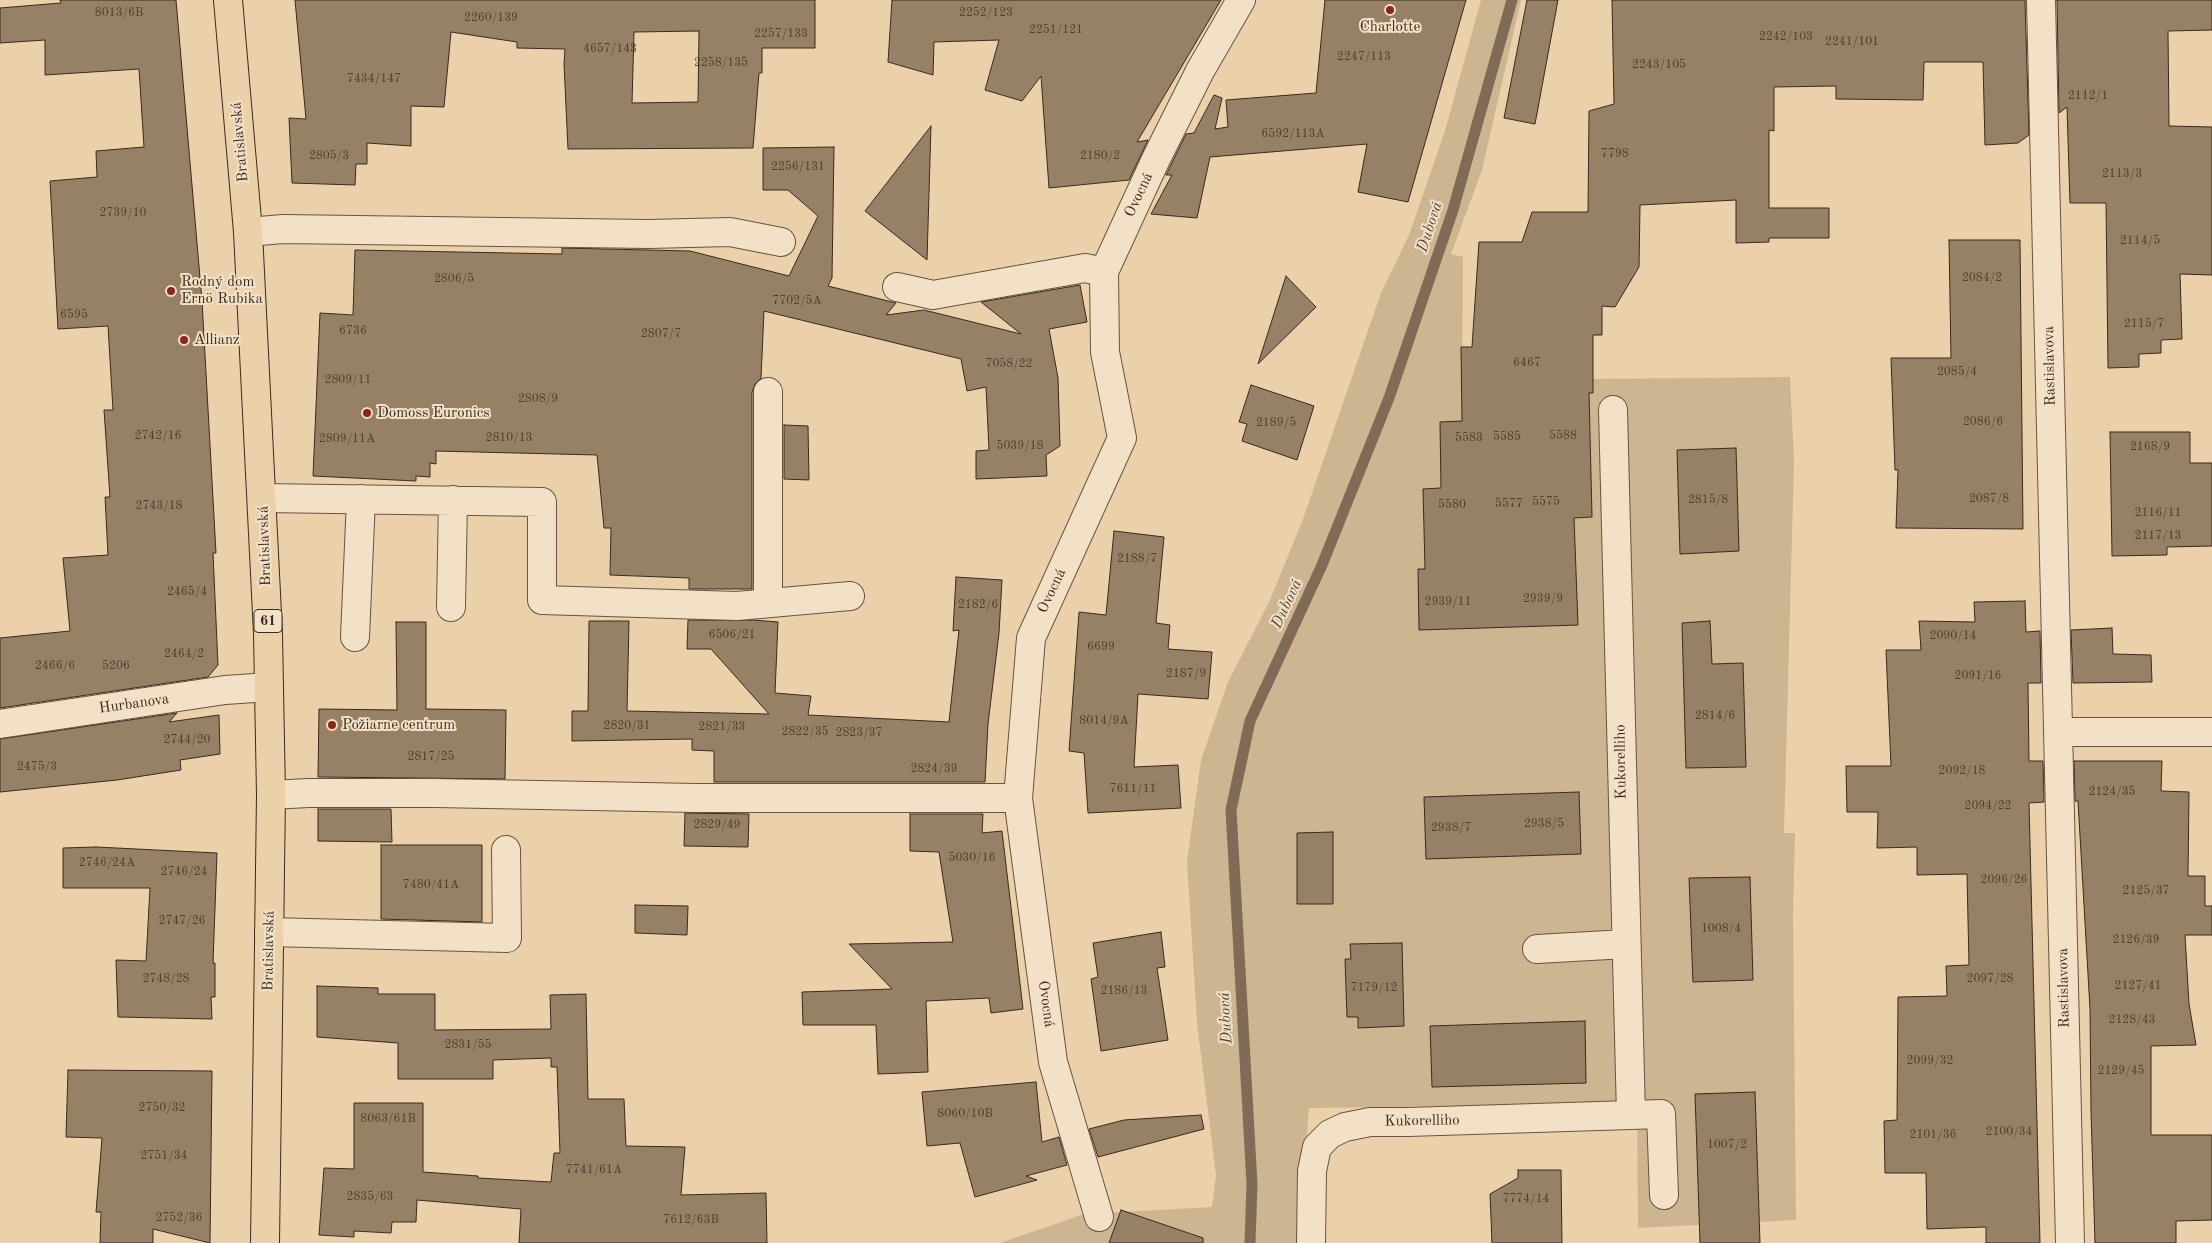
<!DOCTYPE html>
<html>
<head>
<meta charset="utf-8">
<style>
  body { margin:0 }
  canvas { display:block; background:#ebd1a9 }
</style>
</head>
<body>
<canvas width="2212" height="1243"></canvas>
<script>
const context = document.querySelector('canvas').getContext('2d');
context.lineJoin = 'round';
function fill(path, color) {
  context.fillStyle = color;
  context.fill(path, 'evenodd');
}
function toPath(rows) {
  const path = new Path2D();
  for (const r of rows) {
    path.moveTo(r[0], r[1]);
    for (let i = 2; i < r.length; i += 2) path.lineTo(r[i], r[i + 1]);
  }
  return path;
}
function stroke(path, color, width, dash) {
  context.strokeStyle = color;
  context.lineWidth = width;
  context.lineCap = dash ? 'butt' : 'round';
  context.setLineDash(dash || []);
  context.stroke(path);
}
function drawText(font, color, halo, rows, align = 'center') {
  context.font = font + ' "Old Standard TT",serif';
  context.lineWidth = 4;
  context.setLineDash([]);
  context.textBaseline = 'middle';
  context.strokeStyle = halo;
  context.fillStyle = color;
  for (const [text, x, y, turn = 0] of rows) {
    context.save();
    context.translate(x, y);
    context.rotate((+turn || 0) * Math.PI / 180);
    context.textAlign = isNaN(turn) ? turn : align;
    if (halo) context.strokeText(text, 0, 0);
    context.fillText(text, 0, 0);
    context.restore();
  }
}
fill(toPath([
  [1481,0,1521,0,1482,170,1451,254,1463,257,1462,394,1593,393,1593,379,1790,377,1794,462,1784,833,1795,833,1793,915,1796,1220,1638,1228,1637,1104,1309,1108,1298,1243,1000,1243,1084,1214,1212,1207,1216,1175,1197,1023,1187,861,1201,760,1228,682,1270,600,1303,519,1381,293,1409,235,1445,131]
]), '#cdb592');
stroke(toPath([
  [1250,1243,1252,1184,1231,810,1250,721,1322,565,1389,398,1453,210,1512,0]
]), '#806c56', 11);
const building = toPath([
  [60,0,176,0,202,301,216,553,213,553,218,665,208,677,0,708,0,638,70,631,63,558,108,555,105,497,110,497,104,410,113,410,108,326,58,329,50,181,97,177,96,151,144,147,139,69,45,75,45,40,0,43,0,8,61,3,60,0],
  [295,0,815,0,815,48,762,48,762,73,759,73,753,148,568,149,564,64,565,49,517,48,517,42,451,32,444,107,411,106,411,146,367,143,367,164,356,164,355,185,292,183,289,118,306,119,295,0],
  [699,31,698,102,632,103,634,32,699,31],
  [892,0,1221,0,1137,142,1148,140,1129,180,1049,188,1041,76,1022,101,985,90,999,40,934,42,933,75,888,62,892,0],
  [1325,0,1466,0,1408,202,1358,192,1367,144,1210,157,1197,218,1151,214,1172,175,1166,175,1186,134,1194,133,1214,95,1222,98,1215,129,1228,127,1226,100,1316,93,1325,0],
  [1527,0,1558,0,1535,124,1504,118,1527,0],
  [1612,0,2025,0,2029,135,2018,143,1985,145,1983,62,1924,62,1923,100,1836,99,1836,86,1774,87,1774,131,1769,130,1769,208,1829,208,1829,238,1769,238,1769,242,1736,243,1736,200,1640,205,1639,267,1615,307,1602,306,1602,335,1593,335,1593,393,1589,393,1592,517,1574,518,1578,625,1419,630,1418,569,1425,569,1423,489,1441,488,1440,422,1462,421,1461,347,1472,347,1479,242,1522,242,1532,212,1588,212,1589,111,1614,104,1612,0],
  [2057,0,2212,0,2212,30,2168,31,2169,126,2212,127,2212,275,2180,274,2182,339,2161,340,2161,353,2139,354,2139,367,2108,368,2106,203,2070,203,2067,107,2059,113,2057,0],
  [931,126,927,260,865,211,931,126],
  [834,147,832,278,828,286,896,303,886,315,924,310,1021,334,981,302,1080,285,1087,322,1049,329,1058,378,1060,446,1046,455,1047,476,976,479,976,451,989,450,986,387,967,391,961,359,764,311,761,378,755,384,752,392,752,589,689,589,689,578,610,575,611,528,604,528,597,455,436,451,436,464,430,463,430,477,416,476,416,481,313,476,320,313,353,315,355,250,562,254,562,248,690,251,789,276,818,216,788,190,763,190,763,148,834,147],
  [1949,240,2020,240,2023,529,1896,528,1898,470,1895,470,1891,358,1951,358,1949,240],
  [1286,276,1316,307,1258,364,1286,276],
  [1251,385,1314,406,1297,460,1242,441,1247,424,1239,422,1251,385],
  [784,425,808,426,809,480,784,479,784,425],
  [2110,432,2190,432,2190,463,2212,463,2212,546,2167,547,2167,555,2112,556,2110,432],
  [1736,448,1739,551,1680,554,1677,450,1736,448],
  [1114,531,1164,537,1156,623,1170,625,1168,649,1212,652,1208,699,1138,694,1134,767,1178,765,1181,808,1088,813,1084,753,1069,751,1079,612,1106,615,1114,531],
  [956,577,1002,580,999,633,988,724,985,782,714,782,714,751,692,750,692,739,572,741,572,711,588,711,589,621,629,621,627,711,769,714,711,649,687,649,688,620,753,620,778,622,775,693,811,696,808,715,949,722,959,630,953,631,956,577],
  [2025,601,2026,632,2040,631,2041,683,2028,683,2029,761,2043,761,2044,802,2029,803,2040,1243,1986,1243,1986,1227,1927,1229,1926,1173,1885,1173,1884,1121,1897,1120,1898,997,1947,996,1946,966,1969,965,1967,874,1917,875,1917,847,1877,848,1878,812,1847,812,1846,766,1891,766,1886,650,1921,650,1919,621,1975,622,1974,602,2025,601],
  [1710,621,1712,664,1743,663,1746,767,1686,768,1682,623,1710,621],
  [396,622,426,622,426,709,506,710,505,779,318,777,319,709,397,710,396,622],
  [2112,628,2113,654,2151,655,2152,682,2073,683,2071,630,2112,628],
  [177,713,169,722,219,715,220,754,180,760,181,770,117,780,0,792,0,739,177,713],
  [2074,761,2162,761,2161,791,2189,792,2188,876,2205,876,2205,906,2212,906,2212,935,2185,935,2189,1004,2196,1045,2151,1046,2151,1135,2212,1135,2212,1220,2176,1221,2176,1243,2095,1243,2091,1112,2090,1009,2078,801,2075,801,2074,761],
  [1579,792,1581,854,1426,859,1424,797,1579,792],
  [318,809,391,809,392,842,318,841,318,809],
  [685,813,749,814,748,847,684,846,685,813],
  [910,814,983,814,982,833,1002,831,1023,1009,991,1013,989,998,926,1001,928,1072,878,1074,876,1025,803,1025,802,992,892,989,849,944,953,942,939,852,910,851,910,814],
  [1333,832,1333,904,1297,904,1297,833,1333,832],
  [381,845,482,845,482,922,381,919,381,845],
  [96,847,217,853,213,963,215,963,215,997,211,997,212,1019,118,1017,116,960,146,961,150,888,63,888,63,848,96,847],
  [1750,877,1753,980,1693,982,1689,878,1750,877],
  [635,905,688,906,687,935,635,933,635,905],
  [1161,932,1165,967,1157,968,1168,1040,1101,1051,1091,979,1098,977,1093,943,1161,932],
  [1402,943,1404,1026,1358,1028,1358,1017,1347,1017,1345,959,1351,959,1350,944,1402,943],
  [317,986,378,988,378,994,435,994,435,1030,551,1029,550,995,586,994,588,1099,624,1099,626,1146,685,1147,681,1195,766,1193,767,1243,519,1243,521,1209,417,1200,416,1222,392,1222,391,1233,354,1231,354,1237,319,1235,324,1168,354,1169,354,1103,423,1103,423,1172,478,1176,478,1178,551,1182,554,1153,560,1153,557,1067,551,1067,551,1058,493,1060,493,1079,398,1079,398,1043,317,1037,317,986],
  [1585,1021,1586,1083,1432,1087,1430,1026,1585,1021],
  [68,1070,212,1071,210,1243,153,1229,153,1243,100,1243,101,1212,96,1212,102,1138,66,1137,68,1070],
  [1036,1082,1042,1142,1059,1137,1067,1165,1026,1176,1037,1180,975,1197,960,1143,927,1146,922,1092,1036,1082],
  [1755,1092,1760,1243,1700,1243,1695,1094,1755,1092],
  [1201,1115,1204,1129,1098,1157,1089,1129,1124,1120,1201,1115],
  [1518,1170,1561,1170,1562,1243,1492,1243,1490,1194,1518,1178,1518,1170],
  [1121,1210,1203,1238,1203,1243,1109,1243,1121,1210]
]);
fill(building, '#968167');
stroke(building, '#3a2a1f', 1);
const minor = toPath([
  [2041,0,2070,1243],
  [248,232,283,229,649,234,730,232,781,242],
  [897,287,933,295,1085,268,1104,272],
  [768,392,768,601],
  [263,498,542,502,542,600,737,606,850,596],
  [451,607,453,500],
  [355,637,361,499],
  [0,724,225,690,269,687],
  [2058,732,2212,732],
  [271,795,308,793,435,793,696,798,1018,798],
  [269,932,507,938,506,850],
  [1537,949,1626,944],
  [1631,1115,1661,1114,1664,1195],
  [1099,1217,1053,1062,1018,798,1031,638,1122,438,1105,352,1104,272,1156,159,1200,71,1241,0],
  [1311,1243,1312,1171,1317,1147,1330,1134,1345,1127,1370,1122,1408,1122,1631,1115,1613,410]
]);
const major = toPath([
  [228,0,248,232,268,634,271,795,265,1243]
]);
stroke(minor, '#665442', 30);
stroke(major, '#3a2a1f', 30);
stroke(minor, '#f2e1c7', 28);
stroke(major, '#ebd1a9', 28);
for (const [x, y, r, color] of [
  [1390,10,5,"#8f2418"],
  [171,291,5,"#8f2418"],
  [184,340,5,"#8f2418"],
  [367,413,5,"#8f2418"],
  [332,725,5,"#8f2418"]
]) {
  const dot = new Path2D();
  dot.arc(x, y, r, 0, 2 * Math.PI);
  context.fillStyle = color;
  context.fill(dot);
  stroke(dot, '#f2e1c7', 2);
}
drawText('12px', '#514031', null, [
  ["8013/6B",119,13],
  ["2252/123",986,13],
  ["2260/139",491,18],
  ["2251/121",1056,30],
  ["2257/133",781,34],
  ["2242/103",1786,37],
  ["2241/101",1852,42],
  ["4657/143",610,49],
  ["2247/113",1364,57],
  ["2258/135",721,63],
  ["2243/105",1659,65],
  ["7434/147",374,79],
  ["2112/1",2088,96],
  ["6592/113A",1293,134],
  ["7798",1615,154],
  ["2805/3",329,156],
  ["2180/2",1100,156],
  ["2256/131",798,167],
  ["2113/3",2122,174],
  ["2739/10",123,213],
  ["2114/5",2140,241],
  ["2084/2",1982,278],
  ["2806/5",454,279],
  ["7702/5A",797,301],
  ["6595",74,315],
  ["2115/7",2144,324],
  ["6736",353,331],
  ["2807/7",661,334],
  ["6467",1527,363],
  ["7058/22",1009,364],
  ["2085/4",1957,372],
  ["2809/11",348,380],
  ["2808/9",538,399],
  ["2086/6",1983,422],
  ["2189/5",1276,423],
  ["2742/16",158,436],
  ["5588",1563,436],
  ["5585",1507,437],
  ["2810/13",509,438],
  ["5583",1469,438],
  ["2809/11A",347,439],
  ["5039/18",1020,446],
  ["2168/9",2150,447],
  ["2087/8",1989,499],
  ["2815/8",1708,500],
  ["5575",1546,502],
  ["5577",1509,504],
  ["5580",1452,505],
  ["2743/18",159,506],
  ["2116/11",2158,513],
  ["2117/13",2158,536],
  ["2188/7",1137,559],
  ["2465/4",187,592],
  ["2939/9",1543,599],
  ["2939/11",1448,602],
  ["2182/6",978,605],
  ["6506/21",732,635],
  ["2090/14",1953,636],
  ["6699",1101,647],
  ["2464/2",184,654],
  ["2466/6",55,666],
  ["5206",116,666],
  ["2187/9",1186,674],
  ["2091/16",1978,676],
  ["2814/6",1715,716],
  ["8014/9A",1104,721],
  ["2820/31",627,726],
  ["2821/33",722,727],
  ["2822/35",805,732],
  ["2823/37",859,733],
  ["2744/20",187,740],
  ["2817/25",431,757],
  ["2475/3",37,767],
  ["2824/39",934,769],
  ["2092/18",1962,771],
  ["7611/11",1133,789],
  ["2124/35",2112,792],
  ["2094/22",1988,806],
  ["2938/5",1544,824],
  ["2829/49",717,825],
  ["2938/7",1451,828],
  ["5030/16",972,858],
  ["2746/24A",107,863],
  ["2746/24",184,872],
  ["2096/26",2004,880],
  ["7480/41A",431,885],
  ["2125/37",2146,891],
  ["2747/26",182,921],
  ["1008/4",1721,929],
  ["2126/39",2136,940],
  ["2748/28",166,979],
  ["2097/28",1990,979],
  ["2127/41",2138,986],
  ["7179/12",1374,988],
  ["2186/13",1124,991],
  ["2128/43",2132,1020],
  ["2831/55",468,1045],
  ["2099/32",1930,1061],
  ["2129/45",2121,1071],
  ["2750/32",162,1108],
  ["8060/10B",965,1114],
  ["8063/61B",388,1119],
  ["2100/34",2009,1132],
  ["2101/36",1933,1135],
  ["1007/2",1727,1145],
  ["2751/34",164,1156],
  ["7741/61A",594,1170],
  ["2835/63",370,1197],
  ["7774/14",1526,1199],
  ["2752/36",179,1218],
  ["7612/63B",691,1220]
]);
for (const [x, y, w] of [
  [268,621,28]
]) {
  const box = new Path2D();
  box.roundRect(x - w / 2, y - 11.5, w, 23, 4);
  context.fillStyle = '#f2e1c7';
  context.fill(box);
  stroke(box, '#3a2a1f', 1);
}
drawText('bold 14px', '#3a2a1f', null, [
  ["61",268,621]
]);
drawText('15px', '#3a2a1f', '#f2e1c7', [
  ["Charlotte",1390,27,"center"],
  ["Rodný dom",181,282],
  ["Ernö Rubika",181,299],
  ["Allianz",194,340],
  ["Domoss Euronics",377,413],
  ["Požiarne centrum",342,725]
], 'left');
drawText('15px', '#3a2a1f', '#f2e1c7', [
  ["Bratislavská",240,142,-95],
  ["Ovocná",1139,195,-65],
  ["Rastislavova",2050,366,-91],
  ["Bratislavská",265,546,-92],
  ["Ovocná",1052,591,-65],
  ["Hurbanova",134,704,-8],
  ["Kukorelliho",1621,762,-91],
  ["Bratislavská",269,951,-89],
  ["Rastislavova",2064,988,-91],
  ["Ovocná",1046,1004,82],
  ["Kukorelliho",1422,1121,-1]
]);
drawText('italic 16px', '#574636', '#f2e1c7', [
  ["Dubová",1430,227,-72],
  ["Dubová",1287,604,-65],
  ["Dubová",1226,1018,-93]
]);
</script>
</body>
</html>
